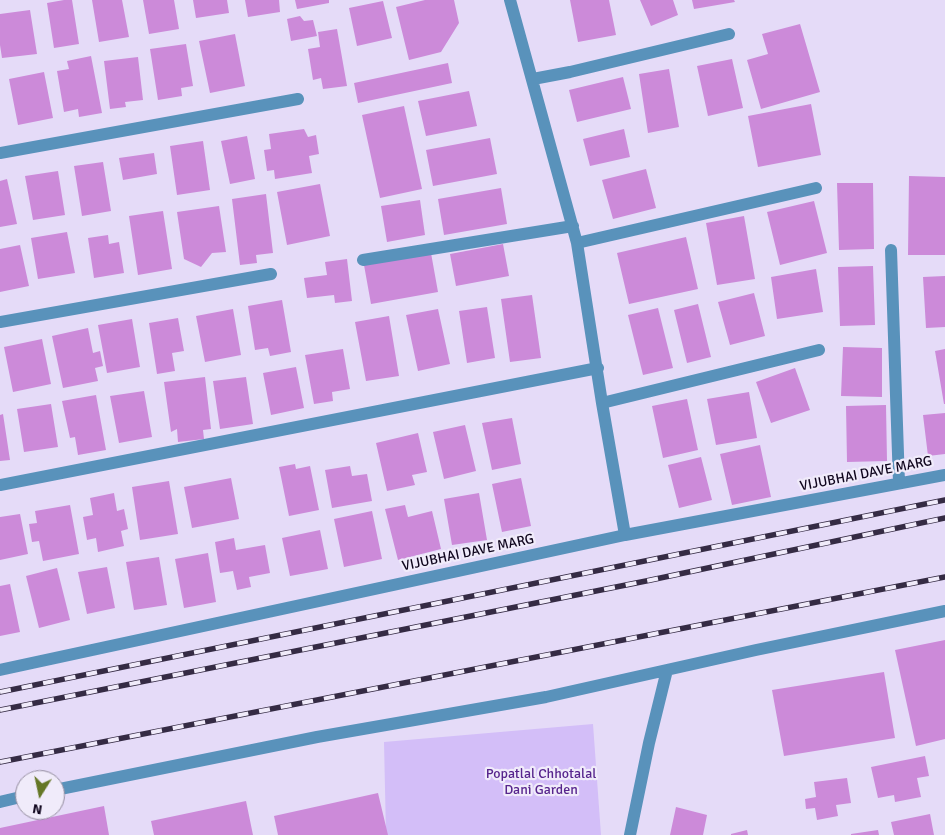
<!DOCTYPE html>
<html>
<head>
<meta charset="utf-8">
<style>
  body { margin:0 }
  #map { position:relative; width:945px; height:835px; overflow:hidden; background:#e5dbf8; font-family:Signika,sans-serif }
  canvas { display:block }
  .north { position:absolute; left:15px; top:770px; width:50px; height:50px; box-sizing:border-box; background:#f0ebfa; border:1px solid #968fa2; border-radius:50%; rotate:190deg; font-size:14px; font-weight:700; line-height:20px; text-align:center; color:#0f051d }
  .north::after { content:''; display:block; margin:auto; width:18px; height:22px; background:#657726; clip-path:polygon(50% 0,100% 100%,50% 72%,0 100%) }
</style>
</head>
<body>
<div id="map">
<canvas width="945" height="835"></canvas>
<div class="north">N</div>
</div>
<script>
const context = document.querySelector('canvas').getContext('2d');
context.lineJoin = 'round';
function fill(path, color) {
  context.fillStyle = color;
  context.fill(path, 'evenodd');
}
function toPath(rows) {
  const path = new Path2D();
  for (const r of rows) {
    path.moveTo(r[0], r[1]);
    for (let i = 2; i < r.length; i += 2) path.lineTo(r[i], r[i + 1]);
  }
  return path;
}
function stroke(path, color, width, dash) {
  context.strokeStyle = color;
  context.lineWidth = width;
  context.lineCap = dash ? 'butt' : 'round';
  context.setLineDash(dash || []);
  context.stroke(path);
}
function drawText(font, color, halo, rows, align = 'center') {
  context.font = font + ' Signika,sans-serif';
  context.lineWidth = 4.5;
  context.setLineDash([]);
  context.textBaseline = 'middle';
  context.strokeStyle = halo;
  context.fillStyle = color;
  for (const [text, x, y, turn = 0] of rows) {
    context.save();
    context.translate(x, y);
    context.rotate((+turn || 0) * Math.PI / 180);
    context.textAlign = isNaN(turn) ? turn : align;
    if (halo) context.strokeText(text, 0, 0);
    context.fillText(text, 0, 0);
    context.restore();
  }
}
fill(toPath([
  [593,724,601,835,386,835,384,742]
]), '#d3bef8');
fill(toPath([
  [64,0,72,0,79,44,54,48,47,3],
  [92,0,122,0,129,37,99,42],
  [143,0,174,0,179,29,149,34],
  [193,0,227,0,229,13,196,18],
  [245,0,279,0,280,12,248,17],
  [295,0,329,0,329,3,297,9],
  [425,0,454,0,459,23,441,52,409,60,396,7],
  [570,0,609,0,616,35,578,42],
  [640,0,673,0,678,15,651,26],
  [692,0,734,0,735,2,694,9],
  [383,1,392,38,357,46,349,8],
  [30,10,37,54,2,58,0,45,0,14],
  [300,16,304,21,313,20,317,36,291,41,287,19],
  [800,24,820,92,761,109,747,60,768,54,762,34],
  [337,29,347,86,323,89,321,78,313,80,308,49,320,47,318,32],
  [235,34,245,86,210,93,199,41],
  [186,44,193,86,181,88,182,96,158,100,150,49],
  [91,56,102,113,79,117,78,109,64,112,57,71,69,69,67,61],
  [138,57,143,100,125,102,126,107,110,109,104,61],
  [732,59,743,108,708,116,697,66],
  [448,63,452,83,358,103,354,83],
  [669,69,679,127,648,133,639,74],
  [44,72,53,118,18,125,9,79],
  [623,77,631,109,577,122,569,90],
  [469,91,477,126,426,136,418,101],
  [811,104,821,155,758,167,748,116],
  [404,106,422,189,380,198,362,115],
  [304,129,308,137,316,135,319,154,309,156,312,173,275,179,274,170,267,171,264,150,271,149,269,134],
  [624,129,630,157,590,166,583,139],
  [247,136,255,179,230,184,221,141],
  [490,138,497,174,433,186,426,150],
  [203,141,210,190,177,195,170,146],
  [154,153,157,174,123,180,119,158],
  [103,162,111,211,82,216,74,166],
  [646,169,656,208,613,219,602,180],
  [58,171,65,215,33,220,25,176],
  [909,176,945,177,945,255,908,255],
  [7,179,17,224,0,227,0,181],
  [837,183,873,183,874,249,839,250],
  [320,184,330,236,287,245,277,192],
  [501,188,507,224,444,235,438,199],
  [266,194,273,253,256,255,257,263,240,265,232,199],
  [420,200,425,235,387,242,381,206],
  [814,201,827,253,780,265,767,212],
  [219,206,226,252,212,253,201,267,184,259,177,212],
  [163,211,172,269,138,275,129,216],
  [744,216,755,279,717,285,706,223],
  [67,232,75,273,38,279,31,238],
  [108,235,109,244,119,242,124,273,94,278,88,238],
  [686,237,698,289,629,304,617,253],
  [503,244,509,276,456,286,450,254],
  [20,245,29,286,0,292,0,249],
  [431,253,438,292,371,304,364,265],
  [347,259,352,301,335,303,334,295,307,298,304,278,327,275,325,262],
  [873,266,875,325,840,326,838,267],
  [816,269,823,312,777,319,771,277],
  [945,276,945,327,926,328,923,277],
  [754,293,765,336,730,345,718,302],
  [532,295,541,358,510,362,501,299],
  [282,300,291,352,270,356,268,348,255,350,248,306],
  [698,304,711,357,687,363,674,310],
  [487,307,495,358,467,363,459,311],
  [658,308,673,368,643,375,628,315],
  [233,309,241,355,205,362,196,316],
  [438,309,450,364,418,371,406,315],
  [389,316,399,376,366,381,355,322],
  [178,318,184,351,172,353,175,371,157,374,149,323],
  [132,319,140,367,107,373,98,325],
  [88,328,93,353,100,351,103,366,95,368,98,381,63,388,52,336],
  [42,339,51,384,13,392,4,347],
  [843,347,882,348,882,397,841,396],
  [343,349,350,389,332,392,333,401,314,404,305,355],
  [945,349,945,404,944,404,935,351],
  [296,367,304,408,271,415,263,373],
  [795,368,810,410,771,423,756,382],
  [205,377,211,429,203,430,204,439,178,442,177,429,171,432,164,382],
  [246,377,253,424,220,429,213,381],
  [144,391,152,437,119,443,110,396],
  [749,392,757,438,716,445,707,399],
  [96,395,106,450,78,455,75,437,70,438,62,401],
  [687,399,698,450,663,458,652,406],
  [51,404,58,447,24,452,17,409],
  [886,405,887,461,847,462,846,406],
  [945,413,945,454,928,456,923,415],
  [3,414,10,460,0,461,0,415],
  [512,418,521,464,492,470,482,423],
  [465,425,476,471,444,479,433,432],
  [418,433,427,472,412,475,415,485,387,491,376,443],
  [760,445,771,497,732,505,720,454],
  [701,457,712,500,679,508,668,465],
  [295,464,296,469,310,466,319,510,289,516,279,467],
  [350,466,352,476,367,474,372,501,332,508,325,470],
  [231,478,239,519,192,528,184,487],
  [521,478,531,526,502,532,492,484],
  [169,481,178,534,140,540,132,487],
  [114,493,117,511,124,509,128,529,121,531,124,546,98,552,96,538,87,540,83,517,93,515,90,498],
  [479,493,487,540,452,545,444,499],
  [70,505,79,554,43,561,39,541,32,542,29,524,37,523,35,511],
  [405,505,408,517,432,511,441,549,398,560,385,509],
  [372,511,382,559,344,567,334,519],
  [20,514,28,554,0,560,0,517],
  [320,530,328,569,290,576,282,538],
  [234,538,236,550,265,545,270,573,249,577,251,587,237,590,233,571,220,573,215,542],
  [208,553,216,602,184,608,175,559],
  [159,557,167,605,134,610,126,562],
  [107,567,115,608,87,614,78,572],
  [57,568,70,620,39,628,26,576],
  [10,584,20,632,0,636,0,586],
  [945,640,945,739,916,746,895,650],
  [884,672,895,738,784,756,772,690],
  [925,756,929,776,917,778,921,797,895,802,894,795,878,798,871,767],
  [847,778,851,803,836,805,838,816,817,820,815,808,806,809,805,799,816,797,814,782],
  [378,793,388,835,278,835,274,816],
  [246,801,253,835,154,835,151,821],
  [104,806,109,835,0,835,0,828],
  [676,807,707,815,703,835,670,835],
  [930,814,934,835,894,835,891,822],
  [747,830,748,835,731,835,731,834],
  [878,830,879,835,851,835,851,834]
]), '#cc8ad9');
stroke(toPath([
  [510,0,577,243,602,403,625,535],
  [533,79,570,72,729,34],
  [0,153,298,99],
  [577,243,816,188],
  [891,250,899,483],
  [363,260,573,226],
  [0,322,271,274],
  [602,403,819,350],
  [0,485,598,368],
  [0,670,625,535,945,475],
  [55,790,317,737,546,697,756,650,945,611],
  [0,802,25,796],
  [630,835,649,743,667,670]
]), '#5992bb', 12);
const rail = toPath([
  [0,692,945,500],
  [0,710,646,581,945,518],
  [0,762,945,577]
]);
stroke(rail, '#352b44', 5.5);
stroke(rail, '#f0ebfa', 4, [11]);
drawText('14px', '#0f051d', '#f0ebfa', [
  ["VIJUBHAI DAVE MARG",866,474,-11],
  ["VIJUBHAI DAVE MARG",468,553,-12]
]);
drawText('14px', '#57258d', '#f0ebfa', [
  ["Popatlal Chhotalal",541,774],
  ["Dani Garden",541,790]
]);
</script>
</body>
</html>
